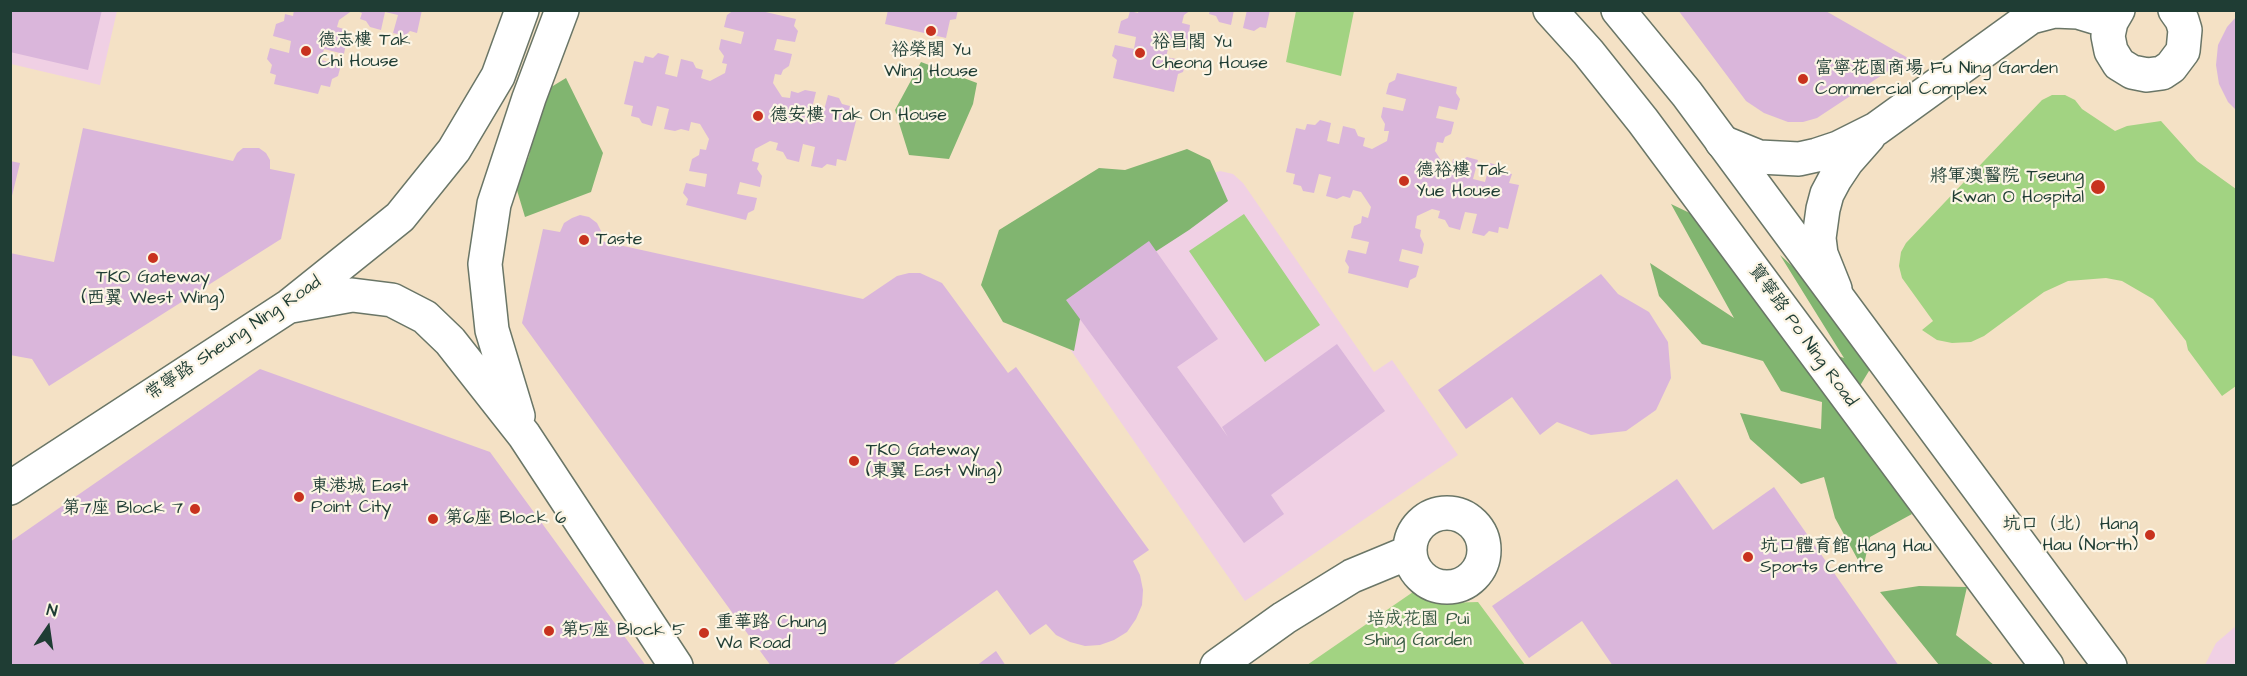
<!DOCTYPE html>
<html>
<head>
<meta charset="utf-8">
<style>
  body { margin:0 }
  #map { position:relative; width:2247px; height:676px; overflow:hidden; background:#f4e1c5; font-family:"Architects Daughter",sans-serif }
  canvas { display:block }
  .frame { position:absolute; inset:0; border:12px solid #1f3d34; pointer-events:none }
  .north { position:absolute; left:18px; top:598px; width:60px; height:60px; -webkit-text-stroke:4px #fcf5e5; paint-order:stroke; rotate:13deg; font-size:16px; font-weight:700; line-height:24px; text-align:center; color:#1f3d34 }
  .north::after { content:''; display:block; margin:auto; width:21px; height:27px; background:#1f3d34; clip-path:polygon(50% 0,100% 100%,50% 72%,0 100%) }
</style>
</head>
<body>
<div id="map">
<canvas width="2247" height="676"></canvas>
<div class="frame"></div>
<div class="north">N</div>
</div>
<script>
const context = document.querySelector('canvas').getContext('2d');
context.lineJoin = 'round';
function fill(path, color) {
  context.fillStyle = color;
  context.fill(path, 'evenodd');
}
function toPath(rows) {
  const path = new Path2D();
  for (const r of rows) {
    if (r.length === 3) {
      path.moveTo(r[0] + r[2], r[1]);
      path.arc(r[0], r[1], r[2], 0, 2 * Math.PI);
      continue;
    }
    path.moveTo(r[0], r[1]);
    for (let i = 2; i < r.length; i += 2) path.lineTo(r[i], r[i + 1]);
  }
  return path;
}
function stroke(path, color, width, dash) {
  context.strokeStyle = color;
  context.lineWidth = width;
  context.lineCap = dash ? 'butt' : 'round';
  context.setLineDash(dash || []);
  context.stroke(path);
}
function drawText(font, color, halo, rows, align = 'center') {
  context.font = font + ' "Architects Daughter","LXGW WenKai TC",sans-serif';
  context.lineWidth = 4.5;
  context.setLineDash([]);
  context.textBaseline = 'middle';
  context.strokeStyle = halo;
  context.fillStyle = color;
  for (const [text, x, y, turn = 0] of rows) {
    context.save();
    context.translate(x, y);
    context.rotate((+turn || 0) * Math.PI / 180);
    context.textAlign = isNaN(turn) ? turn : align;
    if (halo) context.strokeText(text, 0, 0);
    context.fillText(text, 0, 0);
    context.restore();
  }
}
fill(toPath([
  [11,11,117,11,100,85,11,64],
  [1220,171,1233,174,1243,183,1374,372,1392,360,1458,455,1245,601,1054,326,1214,173],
  [2236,626,2236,665,2205,665,2216,643]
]), '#f0d0e4');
fill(toPath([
  [1296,11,1354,11,1341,76,1286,62],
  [2052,95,2065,95,2075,100,2082,109,2115,131,2127,126,2161,121,2197,161,2236,189,2236,386,2222,396,2188,350,2186,341,2153,299,2122,281,2106,278,2068,281,2044,292,1984,336,1971,342,1952,343,1937,340,1922,330,1933,321,1902,278,1899,266,1901,252,1906,243,2042,100],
  [1244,214,1320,325,1265,362,1189,251],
  [1413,592,1444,603,1478,602,1525,665,1307,665]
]), '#a2d382');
fill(toPath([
  [921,62,977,83,973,104,949,159,909,155,895,110],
  [566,78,603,153,591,192,525,217,516,187,529,156,543,92],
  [1187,149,1210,160,1228,201,1189,230,1084,298,1074,351,1003,322,981,285,999,230,1099,168,1125,170],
  [1671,204,1696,216,1796,342,1844,358,1780,255,1840,309,1872,366,1844,412,1912,514,1870,537,1863,569,1835,518,1824,477,1801,484,1750,439,1740,413,1821,429,1822,402,1781,391,1763,361,1702,344,1659,296,1650,263,1734,318],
  [1919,586,1967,587,1956,635,1994,665,1939,665,1880,592]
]), '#81b570');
fill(toPath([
  [10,10,102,10,88,70,10,52],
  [294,10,353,10,339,20,337,27,344,29,342,36,346,43,344,54,324,49,321,60,341,65,338,76,332,79,330,87,321,85,318,94,274,84,276,75,270,73,272,65,267,59,270,48,289,53,291,41,273,36,276,24,284,21,285,14,293,16],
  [354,10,422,10,417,33,410,31,405,36,393,33,398,15,385,12,381,30,370,27,366,21,360,19,362,13],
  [734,10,757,10,796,19,794,26,798,31,795,42,777,39,774,50,792,54,789,66,783,70,781,75,775,74,773,83,782,97,790,98,791,91,798,93,805,90,816,92,811,112,823,114,828,95,839,98,842,104,850,106,848,115,857,117,846,161,837,159,836,166,827,164,822,168,811,166,815,147,803,144,799,162,787,159,783,152,776,150,778,143,770,141,755,149,752,161,759,163,757,169,762,176,760,187,740,182,737,194,757,198,754,210,748,213,746,220,686,205,688,199,683,193,686,183,705,187,707,174,689,171,692,159,699,155,700,149,706,150,709,139,700,124,691,122,689,131,681,129,675,131,664,129,669,109,657,106,652,126,642,123,639,118,631,116,633,106,624,104,634,61,643,63,645,56,653,58,658,53,669,56,665,74,677,77,681,59,693,62,696,68,703,70,701,78,710,81,725,73,727,64,722,63,724,56,719,49,721,39,741,44,744,32,724,27,727,15],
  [888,10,958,10,956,19,950,20,946,38,885,24],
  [1139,10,1191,10,1184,15,1182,23,1190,25,1189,33,1192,39,1189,50,1169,45,1166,57,1186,61,1183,72,1178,74,1174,92,1113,78,1117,60,1112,56,1115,45,1134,49,1136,37,1118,33,1121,21,1128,18,1130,11,1138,13],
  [1210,10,1234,10,1231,25,1219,22,1216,16,1209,14],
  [1247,10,1270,10,1266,28,1260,27,1254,31,1243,28],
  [1678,10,1824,10,1908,58,1817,118,1803,122,1788,122,1764,113,1746,101],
  [2236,17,2236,110,2228,102,2219,84,2216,65,2218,45,2227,27],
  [1397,73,1457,87,1456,93,1460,99,1457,110,1439,106,1436,118,1454,122,1451,134,1445,137,1443,143,1437,142,1435,151,1444,165,1452,166,1453,159,1460,161,1467,157,1478,160,1473,179,1485,182,1490,163,1501,166,1503,172,1512,174,1509,183,1519,185,1508,229,1499,227,1498,233,1489,231,1484,236,1472,233,1477,214,1465,212,1460,230,1449,227,1445,220,1438,218,1440,211,1432,209,1417,216,1415,228,1421,230,1420,236,1424,244,1422,254,1402,249,1399,261,1419,266,1416,277,1410,280,1408,288,1348,273,1349,267,1345,261,1348,250,1366,254,1369,242,1351,238,1354,226,1361,223,1362,216,1368,218,1371,207,1361,192,1353,190,1350,198,1343,196,1337,199,1326,196,1331,177,1319,174,1314,193,1303,191,1301,186,1293,184,1295,174,1286,172,1296,128,1305,130,1307,124,1315,125,1320,120,1331,123,1327,141,1339,144,1343,126,1355,129,1358,136,1365,138,1363,146,1372,149,1387,141,1389,131,1384,131,1385,124,1381,117,1383,107,1403,111,1406,99,1386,94,1389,83,1395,80],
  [83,128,233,161,237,153,243,148,259,148,266,153,270,160,270,169,295,174,281,239,49,386,32,359,10,355,10,253,54,262],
  [10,161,20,163,11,200,10,200],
  [580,215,589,217,597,223,601,231,601,241,863,299,897,276,909,273,920,273,942,283,1008,373,1016,367,1149,550,1133,561,1140,575,1143,590,1142,605,1136,619,1127,632,1114,640,1100,645,1085,646,1070,642,1056,635,1046,624,1030,635,997,590,891,666,771,666,522,323,543,229,560,232,564,223,572,218],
  [1149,241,1218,339,1177,367,1228,437,1222,427,1337,344,1385,411,1271,495,1284,514,1244,543,1066,300],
  [1601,274,1618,294,1649,312,1668,342,1671,378,1656,410,1626,431,1591,435,1557,422,1540,435,1512,397,1466,429,1438,390],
  [260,369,490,452,646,666,10,666,10,542],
  [1677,479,1713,530,1774,487,1899,666,1613,666,1582,621,1529,658,1492,606],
  [996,651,1006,666,976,666]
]), '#dab6db');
const street = toPath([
  [2118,10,2111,22,2108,36,2111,51,2119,64,2132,72,2147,75,2162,73,2171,67,2183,51,2185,30,2182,20,2175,10],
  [1722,142,1759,157,1799,159,1817,155,1838,148,1876,129,2031,17,2054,11,2078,12,2111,22],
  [1835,289,1821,254,1819,238,1823,209,1827,194,1835,179,1847,161,1869,136],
  [1447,550,37],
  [1217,666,1284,618,1352,576,1410,552]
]);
const secondary = toPath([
  [1550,10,1588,52,1643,121,2047,666],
  [1618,10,1687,94,2110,666],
  [291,306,352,295,392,300,425,317,450,341,524,435,676,666],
  [518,416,492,330,485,264,494,204,529,98,562,10],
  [10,488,289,306,400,217,454,150,498,76,522,10]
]);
stroke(street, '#6a7667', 36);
stroke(secondary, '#6a7667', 36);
stroke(street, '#fff', 33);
stroke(secondary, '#fff', 33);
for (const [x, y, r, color] of [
  [931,31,6,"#c8321e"],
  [306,51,6,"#c8321e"],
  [1140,53,6,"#c8321e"],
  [1803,79,6,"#c8321e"],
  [758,116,6,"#c8321e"],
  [1404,181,6,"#c8321e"],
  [2098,187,8,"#c8321e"],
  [584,240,6,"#c8321e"],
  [153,258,6,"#c8321e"],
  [854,461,6,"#c8321e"],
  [299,497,6,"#c8321e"],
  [195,509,6,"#c8321e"],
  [433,519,6,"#c8321e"],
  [2150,535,6,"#c8321e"],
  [1748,557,6,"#c8321e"],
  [549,631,6,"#c8321e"],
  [704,633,6,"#c8321e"]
]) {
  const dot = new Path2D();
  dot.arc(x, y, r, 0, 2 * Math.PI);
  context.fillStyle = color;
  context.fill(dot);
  stroke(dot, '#fcf5e5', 2);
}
drawText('18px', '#1f3d34', '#fcf5e5', [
  ["德志樓 Tak",318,41],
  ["Chi House",318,62],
  ["裕昌閣 Yu",1152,43],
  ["Cheong House",1152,64],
  ["裕榮閣 Yu",931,51,"center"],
  ["Wing House",931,72,"center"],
  ["富寧花園商場 Fu Ning Garden",1815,69],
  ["Commercial Complex",1815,90],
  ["德安樓 Tak On House",770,116],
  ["德裕樓 Tak",1416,171],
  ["Yue House",1416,192],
  ["將軍澳醫院 Tseung",2084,177,"right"],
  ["Kwan O Hospital",2084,198,"right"],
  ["Taste",596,240],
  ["TKO Gateway",153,278,"center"],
  ["(西翼 West Wing)",153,299,"center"],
  ["TKO Gateway",866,451],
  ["(東翼 East Wing)",866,472],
  ["東港城 East",311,487],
  ["Point City",311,508],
  ["第7座 Block 7",183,509,"right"],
  ["第6座 Block 6",445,519],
  ["坑口（北） Hang",2138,525,"right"],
  ["Hau (North)",2138,546,"right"],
  ["坑口體育館 Hang Hau",1760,547],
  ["Sports Centre",1760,568],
  ["重華路 Chung",716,623],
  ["Wa Road",716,644],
  ["第5座 Block 5",561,631]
], 'left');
drawText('18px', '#1f3d34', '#fcf5e5', [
  ["寶寧路 Po Ning Road",1802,336,54],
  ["常寧路 Sheung Ning Road",234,339,-34]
]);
drawText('18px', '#395b44', '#fcf5e5', [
  ["培成花園 Pui",1418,620],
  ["Shing Garden",1418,641]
]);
</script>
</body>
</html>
